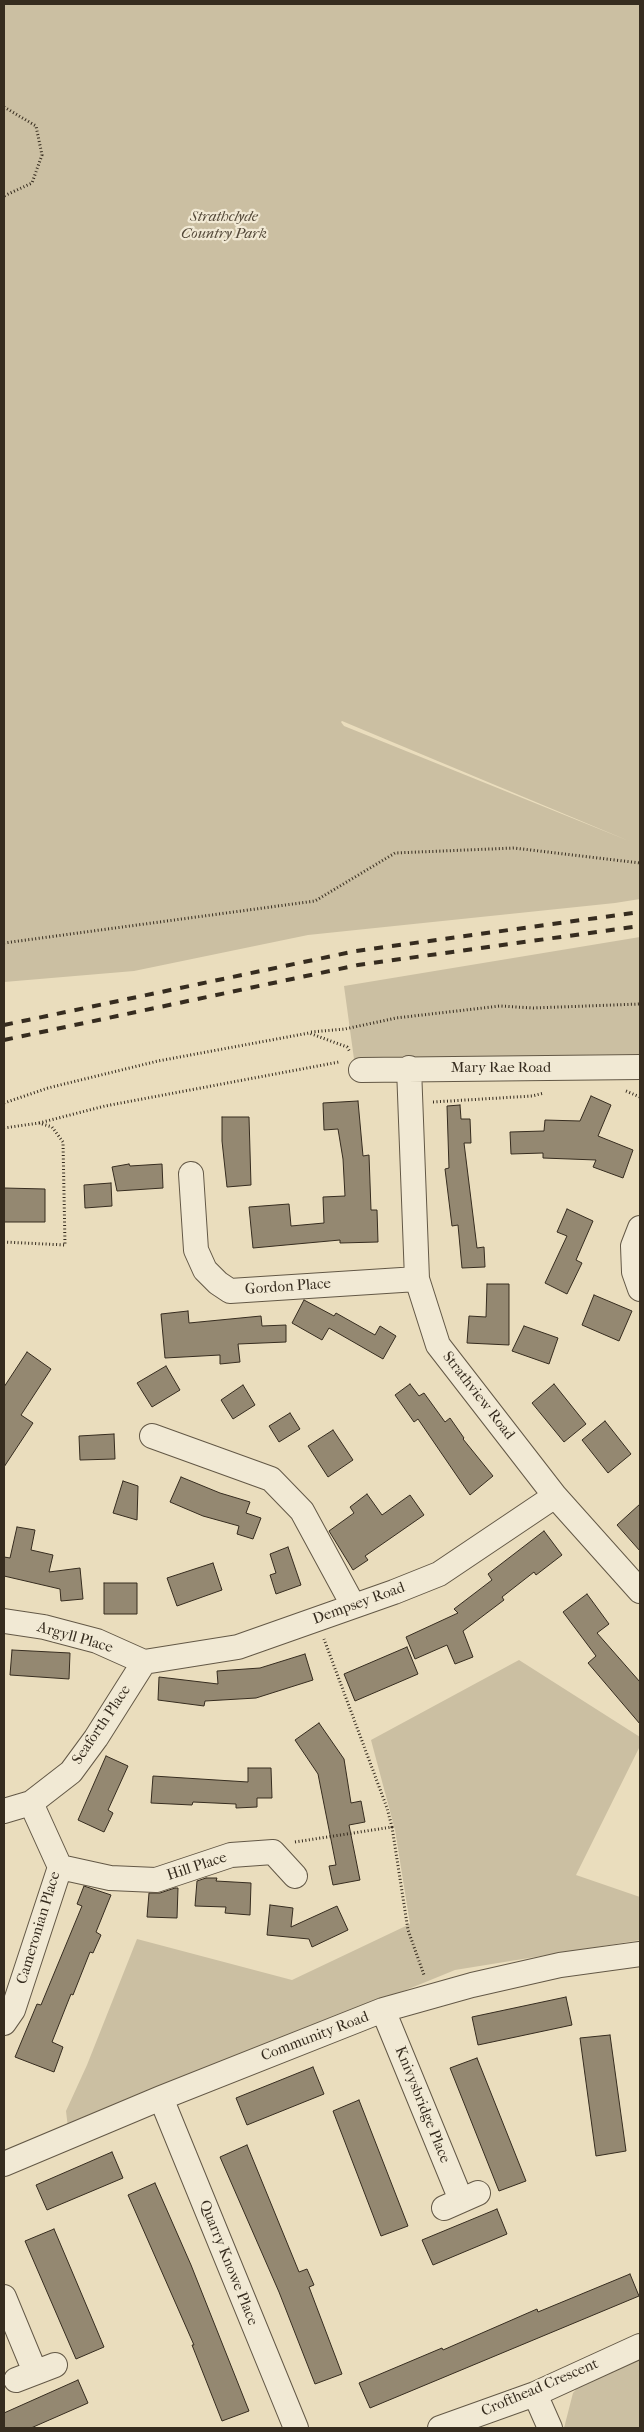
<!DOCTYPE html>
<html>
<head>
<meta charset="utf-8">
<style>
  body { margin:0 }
  #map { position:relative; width:644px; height:2432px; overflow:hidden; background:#eaddbd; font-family:"IM FELL French Canon",serif }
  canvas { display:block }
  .frame { position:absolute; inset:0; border:5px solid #362c1f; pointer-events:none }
</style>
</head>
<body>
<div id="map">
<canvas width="644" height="2432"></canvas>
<div class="frame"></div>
</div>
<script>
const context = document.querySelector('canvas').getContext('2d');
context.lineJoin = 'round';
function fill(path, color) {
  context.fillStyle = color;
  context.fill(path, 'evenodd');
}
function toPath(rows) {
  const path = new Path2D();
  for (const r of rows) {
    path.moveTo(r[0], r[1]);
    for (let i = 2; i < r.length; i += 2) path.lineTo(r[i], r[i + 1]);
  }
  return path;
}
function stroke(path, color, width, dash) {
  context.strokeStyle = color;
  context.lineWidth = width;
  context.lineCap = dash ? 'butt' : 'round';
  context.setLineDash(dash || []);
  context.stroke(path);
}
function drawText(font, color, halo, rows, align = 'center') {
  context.font = font + ' "IM FELL French Canon",serif';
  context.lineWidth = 4.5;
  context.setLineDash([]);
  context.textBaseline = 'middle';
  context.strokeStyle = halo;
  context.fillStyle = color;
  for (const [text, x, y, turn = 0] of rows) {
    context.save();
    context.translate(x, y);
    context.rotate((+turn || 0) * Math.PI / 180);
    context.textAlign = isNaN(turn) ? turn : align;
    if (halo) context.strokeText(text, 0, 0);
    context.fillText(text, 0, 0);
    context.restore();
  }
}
fill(toPath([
  [4,4,640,4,640,899,615,903,308,935,134,971,4,982],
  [341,722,342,721,629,841,344,726],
  [640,937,640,1054,354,1059,344,986],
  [519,1660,640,1737,640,1746,576,1875,640,1897,640,1940,455,1970,68,2128,66,2111,87,2065,137,1939,292,1980,410,1924,395,1830,371,1740],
  [640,2359,640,2428,564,2428,573,2393,587,2377]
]), '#cbbfa2');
const building = toPath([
  [591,1096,611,1105,598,1136,633,1150,623,1178,593,1167,596,1160,543,1158,543,1153,511,1154,510,1132,544,1131,545,1120,580,1121,591,1096],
  [358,1101,363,1156,369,1155,371,1210,377,1210,378,1242,340,1243,340,1240,253,1248,249,1207,289,1204,291,1226,324,1223,323,1197,345,1196,343,1159,338,1129,324,1130,323,1103,358,1101],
  [460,1105,461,1119,470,1119,471,1143,464,1143,477,1248,484,1247,485,1267,462,1268,458,1225,452,1226,445,1169,449,1168,447,1106,460,1105],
  [222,1117,249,1117,251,1185,227,1187,222,1141,222,1117],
  [129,1164,130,1166,162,1164,163,1188,117,1191,112,1167,129,1164],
  [111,1183,112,1206,85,1208,84,1185,111,1183],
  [4,1188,45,1189,45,1222,4,1222,4,1188],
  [567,1209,593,1221,576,1260,582,1263,567,1294,545,1283,567,1236,557,1232,567,1209],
  [487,1284,509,1284,509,1345,467,1343,469,1316,486,1317,487,1284],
  [594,1295,632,1311,619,1341,582,1325,594,1295],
  [304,1300,334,1316,336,1313,375,1335,380,1326,396,1336,383,1359,329,1328,322,1340,292,1323,304,1300],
  [188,1311,189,1323,261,1316,262,1326,286,1325,286,1342,238,1344,240,1362,220,1364,220,1355,165,1358,161,1314,188,1311],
  [524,1326,558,1338,549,1364,512,1351,524,1326],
  [27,1352,51,1369,21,1415,33,1423,4,1467,4,1387,27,1352],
  [166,1366,180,1390,152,1407,137,1383,166,1366],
  [410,1384,419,1396,424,1393,445,1422,450,1418,464,1438,463,1439,493,1476,470,1495,418,1419,414,1422,395,1395,410,1384],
  [554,1384,586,1424,564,1442,532,1403,554,1384],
  [243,1385,255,1405,233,1419,221,1400,243,1385],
  [290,1413,300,1429,279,1442,269,1426,290,1413],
  [605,1421,631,1454,608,1473,582,1440,605,1421],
  [333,1430,353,1460,328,1477,308,1446,333,1430],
  [114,1434,115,1459,80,1460,79,1436,114,1434],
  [181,1477,220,1493,250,1502,246,1513,261,1518,253,1539,237,1534,239,1526,203,1516,170,1502,181,1477],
  [123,1481,138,1486,137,1520,113,1513,123,1481],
  [367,1494,382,1515,410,1495,424,1515,365,1556,368,1560,353,1570,329,1531,354,1513,350,1507,367,1494],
  [640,1504,640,1551,617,1525,640,1504],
  [17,1527,35,1530,31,1550,53,1555,49,1572,80,1568,83,1599,61,1601,60,1589,4,1576,4,1557,10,1558,17,1527],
  [544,1531,562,1555,536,1575,534,1572,502,1597,504,1600,463,1631,473,1657,455,1664,447,1645,415,1659,406,1637,458,1613,454,1609,492,1580,488,1574,544,1531],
  [288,1547,301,1585,276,1594,270,1575,276,1573,270,1554,288,1547],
  [213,1563,222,1590,177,1606,167,1578,213,1563],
  [104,1583,137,1583,137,1614,104,1614,104,1583],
  [587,1594,609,1624,597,1633,640,1682,640,1724,588,1663,596,1656,563,1612,587,1594],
  [407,1647,418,1674,355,1701,344,1674,407,1647],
  [12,1650,70,1653,69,1679,10,1675,12,1650],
  [305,1654,313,1680,256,1698,205,1701,204,1706,158,1700,159,1677,218,1684,217,1671,260,1668,305,1654],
  [319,1723,344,1759,351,1803,361,1801,365,1822,349,1825,360,1880,333,1885,329,1866,336,1865,318,1774,295,1740,319,1723],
  [106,1756,128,1766,108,1810,113,1813,104,1832,78,1820,106,1756],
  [248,1768,271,1768,272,1798,257,1798,257,1807,236,1808,236,1804,193,1802,192,1805,151,1803,153,1776,248,1782,248,1768],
  [206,1878,217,1878,216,1881,251,1883,250,1915,225,1913,226,1907,195,1906,197,1881,206,1878],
  [84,1886,111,1895,96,1932,101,1935,93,1953,90,1952,73,1995,71,1994,52,2042,63,2047,54,2072,15,2057,37,2004,41,2005,82,1906,77,1904,84,1886],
  [175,1888,178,1888,177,1918,147,1917,149,1893,160,1893,175,1888],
  [270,1905,293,1908,291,1927,337,1906,348,1930,312,1947,309,1939,267,1935,270,1905],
  [566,1997,572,2025,478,2045,472,2017,566,1997],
  [610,2035,626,2151,596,2156,580,2038,610,2035],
  [477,2058,526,2181,499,2191,450,2068,477,2058],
  [313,2067,324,2094,247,2125,236,2098,313,2067],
  [359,2100,408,2226,381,2236,333,2111,359,2100],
  [247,2145,299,2272,307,2269,314,2285,309,2287,342,2374,315,2384,279,2292,220,2157,247,2145],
  [112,2152,123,2178,47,2210,36,2185,112,2152],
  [155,2183,191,2265,249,2411,222,2421,192,2345,194,2345,128,2195,155,2183],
  [497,2209,507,2234,433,2265,422,2240,497,2209],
  [54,2229,104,2347,76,2359,25,2241,54,2229],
  [630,2274,639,2296,370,2408,359,2383,442,2348,443,2350,537,2309,538,2312,630,2274],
  [78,2380,88,2403,31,2428,4,2428,4,2413,78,2380]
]);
fill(building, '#948871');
stroke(building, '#362c1f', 1);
const minor = toPath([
  [409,1068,417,1279,438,1345,555,1496,640,1591],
  [361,1070,640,1067],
  [191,1174,196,1250,205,1270,218,1283,230,1291,417,1279],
  [640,1228,633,1246,634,1272,640,1289],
  [152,1436,271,1479,302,1511,353,1605],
  [4,1621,44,1627,97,1641,144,1662],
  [144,1662,238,1647,394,1592,439,1574,555,1496],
  [4,1811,31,1803,71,1772,96,1738,144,1662],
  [60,1867,110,1878,156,1880,231,1855,273,1852,295,1876],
  [383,2010,461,2200],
  [4,2023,13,2010,60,1867,31,1803],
  [161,2098,296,2428],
  [4,2164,161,2098,383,2010,472,1985,560,1965,640,1954],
  [444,2208,478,2193],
  [4,2297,35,2372],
  [16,2380,55,2365],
  [535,2394,550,2428],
  [440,2428,535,2394,640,2346]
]);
stroke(minor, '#635846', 26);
stroke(toPath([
  [4,107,36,126,42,155,32,183,4,196],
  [4,943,315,901,395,853,514,848,640,863],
  [311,1032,345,1029,396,1018,500,1006,533,1008,640,1004],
  [626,1091,640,1097],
  [433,1102,532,1096,544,1093],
  [4,1103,48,1088,158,1061,309,1033,347,1047,350,1052],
  [39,1123,105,1106,339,1062],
  [4,1128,39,1123,52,1127,63,1142,65,1245,4,1242],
  [392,1827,408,1930,424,1975],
  [295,1842,392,1827,387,1808,324,1639]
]), '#362c1f', 3, [1, 2.5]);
stroke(minor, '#f1e9d4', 24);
stroke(toPath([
  [4,1025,356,951,640,912],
  [4,1040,358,965,640,926]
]), '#362c1f', 4, [9, 9]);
drawText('italic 15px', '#544939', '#f1e9d4', [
  ["Strathclyde",224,217],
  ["Country Park",224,234]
]);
drawText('15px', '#362c1f', '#f1e9d4', [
  ["Mary Rae Road",501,1068],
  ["Gordon Place",288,1287,-4],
  ["Strathview Road",478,1396,52],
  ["Dempsey Road",359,1604,-20],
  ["Argyll Place",75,1638,16],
  ["Seaforth Place",102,1725,-56],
  ["Hill Place",197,1867,-18],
  ["Cameronian Place",39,1928,-73],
  ["Community Road",315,2037,-21],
  ["Knivysbridge Place",422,2105,68],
  ["Quarry Knowe Place",228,2263,68],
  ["Crofthead Crescent",540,2388,-23]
]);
</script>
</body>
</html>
